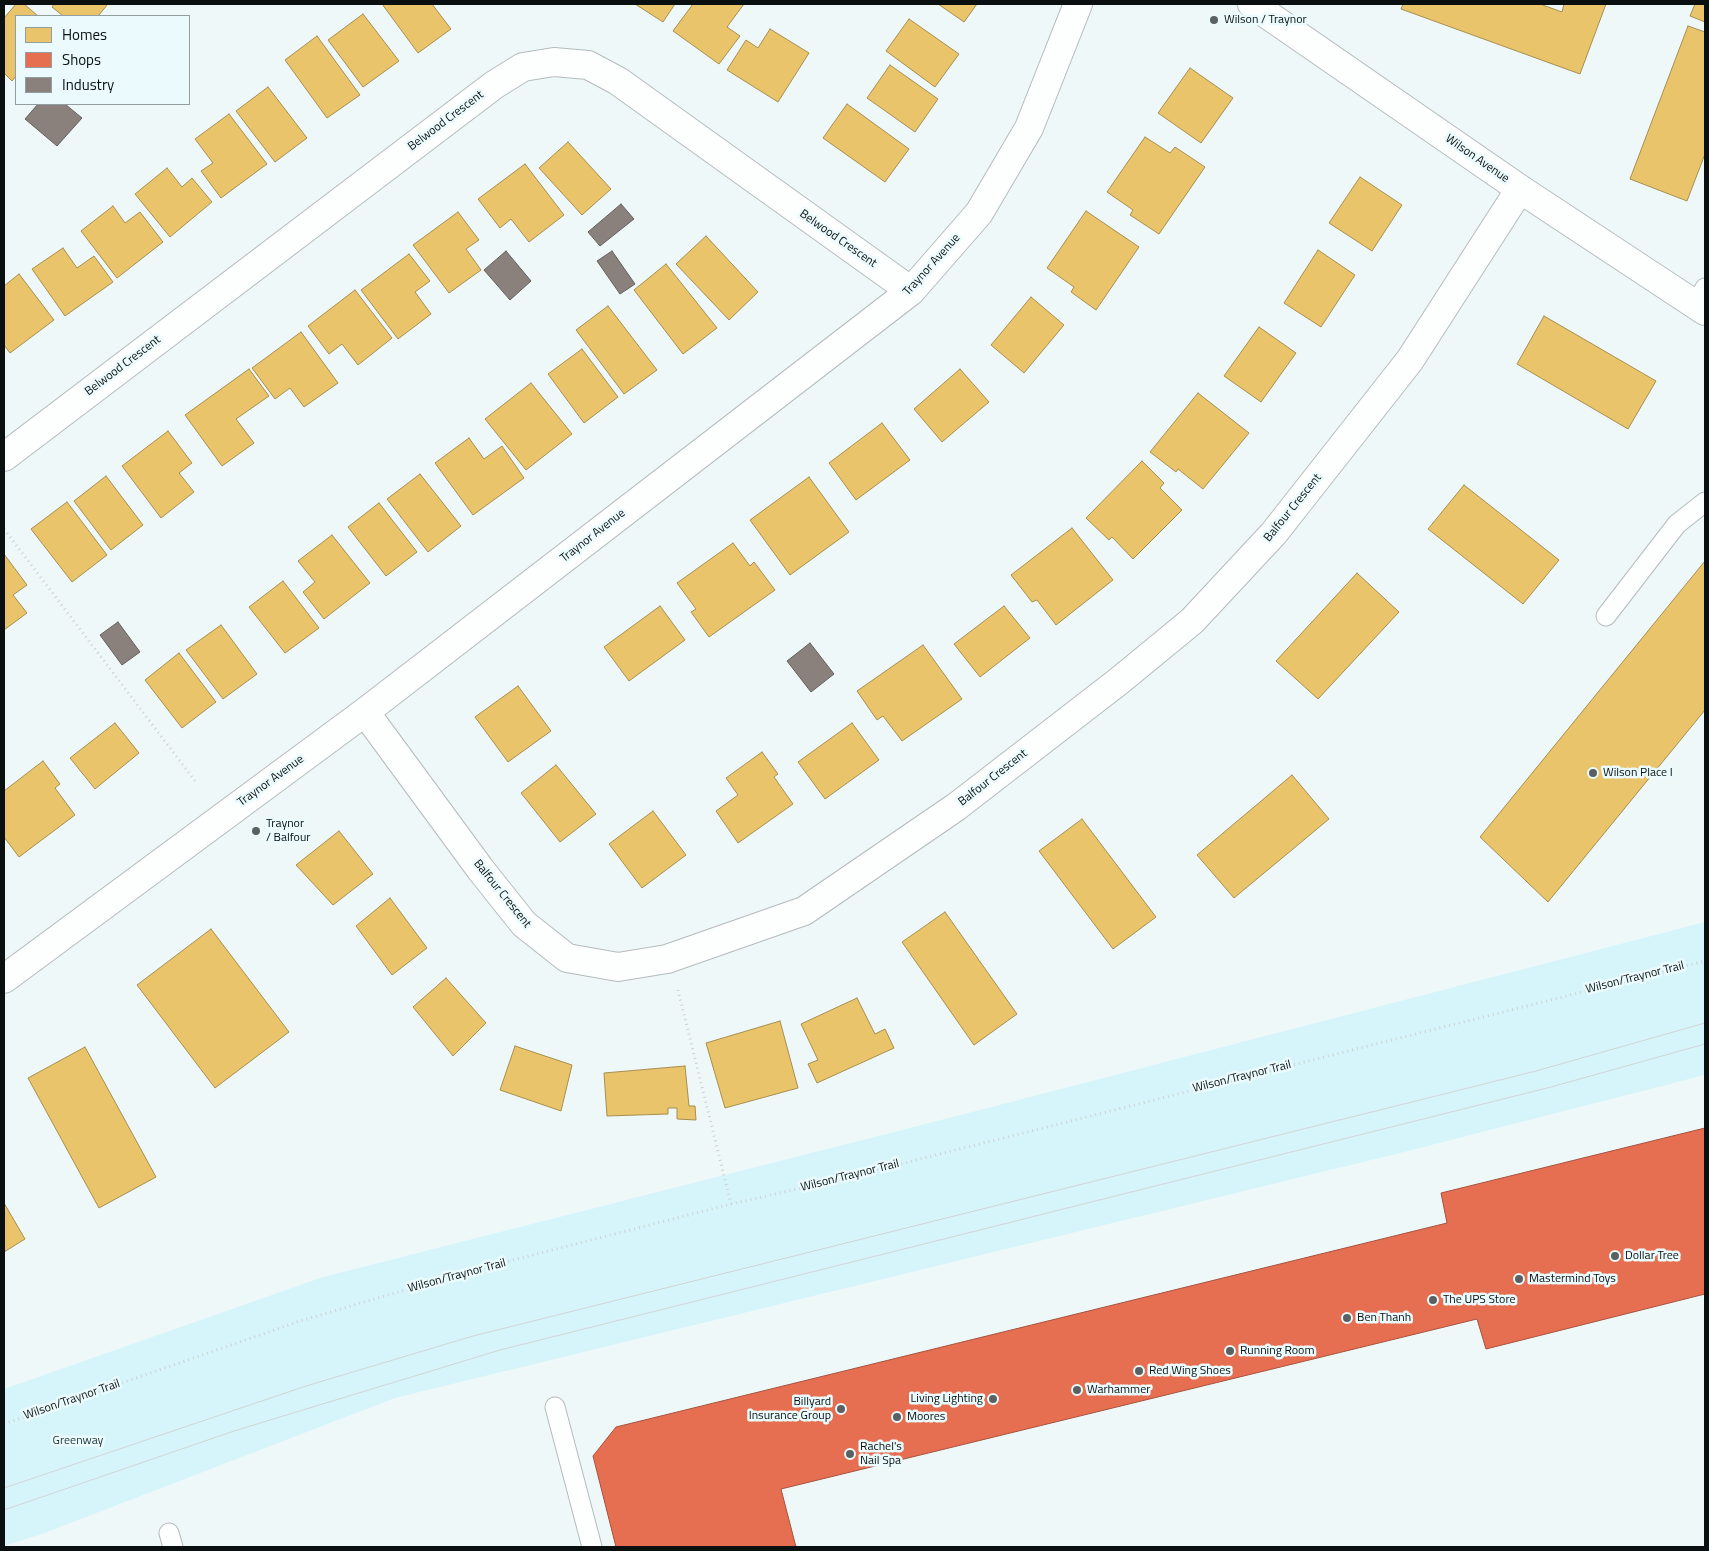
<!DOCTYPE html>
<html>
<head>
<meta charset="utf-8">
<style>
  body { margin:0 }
  #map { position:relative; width:1709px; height:1551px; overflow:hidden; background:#eff8f9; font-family:"Titillium Web",sans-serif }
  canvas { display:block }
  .frame { position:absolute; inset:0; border:5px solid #0a0f10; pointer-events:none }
  .legend { position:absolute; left:15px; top:15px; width:175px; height:90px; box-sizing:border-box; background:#ebfbfd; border:1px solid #919d9e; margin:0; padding:6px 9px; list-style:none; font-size:15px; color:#0a0f10 }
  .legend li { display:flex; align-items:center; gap:10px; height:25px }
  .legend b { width:25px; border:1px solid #919d9e }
</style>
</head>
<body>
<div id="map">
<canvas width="1709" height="1551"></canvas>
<div class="frame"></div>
<ul class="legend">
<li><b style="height:14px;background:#e9c46a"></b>Homes</li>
<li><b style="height:14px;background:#e76f51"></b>Shops</li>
<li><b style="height:14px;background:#8a817c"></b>Industry</li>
</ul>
</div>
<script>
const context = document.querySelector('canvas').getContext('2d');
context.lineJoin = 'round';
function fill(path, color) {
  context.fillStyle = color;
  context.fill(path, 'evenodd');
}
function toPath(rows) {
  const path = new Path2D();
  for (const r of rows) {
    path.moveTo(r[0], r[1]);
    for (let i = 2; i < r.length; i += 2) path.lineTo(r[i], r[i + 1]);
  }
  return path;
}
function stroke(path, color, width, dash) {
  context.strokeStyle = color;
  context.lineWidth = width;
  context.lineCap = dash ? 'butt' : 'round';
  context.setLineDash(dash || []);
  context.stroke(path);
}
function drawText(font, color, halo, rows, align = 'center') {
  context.font = font + ' "Titillium Web",sans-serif';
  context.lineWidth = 5;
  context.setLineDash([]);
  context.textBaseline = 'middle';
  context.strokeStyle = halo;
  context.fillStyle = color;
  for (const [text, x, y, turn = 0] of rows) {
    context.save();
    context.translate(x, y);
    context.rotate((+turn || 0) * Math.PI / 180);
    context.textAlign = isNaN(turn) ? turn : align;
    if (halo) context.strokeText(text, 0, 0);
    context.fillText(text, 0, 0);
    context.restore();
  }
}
fill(toPath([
  [1705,922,1705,1075,1400,1153,395,1398,42,1534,4,1546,4,1389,323,1277,945,1119]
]), '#d6f5fb');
const homes = toPath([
  [16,4,24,4,38,16,16,16,16,76,12,81,4,73,4,18,16,4],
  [54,4,108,4,98,16,63,16,52,7,54,4],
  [382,4,432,4,451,29,418,53,382,4],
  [635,4,675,4,663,22,635,4],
  [693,4,744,4,727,27,740,36,719,64,673,31,693,4],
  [938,4,977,4,964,22,938,4],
  [1403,4,1540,4,1562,12,1564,4,1606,4,1580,74,1401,9,1403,4],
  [1695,4,1705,4,1705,22,1690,16,1695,4],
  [363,14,399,61,363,87,328,40,363,14],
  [909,19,959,54,935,87,886,51,909,19],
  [1688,26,1705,32,1705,154,1687,201,1630,179,1688,26],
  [770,29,809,53,778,102,727,70,746,40,758,48,770,29],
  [317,36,360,95,327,118,285,60,317,36],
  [890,65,938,99,915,132,867,98,890,65],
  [1190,68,1233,98,1201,143,1158,113,1190,68],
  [268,87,307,138,275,162,236,111,268,87],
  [847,104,909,149,885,182,823,138,847,104],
  [229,114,267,164,221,198,201,171,213,163,195,139,229,114],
  [1145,137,1170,153,1175,147,1205,167,1159,234,1130,215,1133,210,1107,192,1145,137],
  [568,142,611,189,582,215,539,168,568,142],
  [525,164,564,215,529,242,511,219,500,228,478,199,525,164],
  [167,168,182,187,192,178,212,202,170,237,135,194,167,168],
  [1360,177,1402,205,1372,251,1329,223,1360,177],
  [113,206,125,223,140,212,163,242,117,278,81,231,113,206],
  [1086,211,1139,247,1096,310,1071,292,1074,287,1047,268,1086,211],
  [458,212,479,240,466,249,481,270,449,293,413,245,458,212],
  [706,236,758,292,729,320,676,264,706,236],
  [63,248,77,268,94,256,113,282,65,316,32,269,63,248],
  [1318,250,1355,275,1321,327,1284,303,1318,250],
  [409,254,430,281,415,292,431,314,398,339,361,290,409,254],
  [666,264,717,328,683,354,634,290,666,264],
  [19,274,54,320,10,353,4,345,4,286,19,274],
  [355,290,392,338,358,365,342,344,329,354,308,326,355,290],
  [1031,297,1064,325,1024,373,991,345,1031,297],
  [608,306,657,370,624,394,576,330,608,306],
  [1544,316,1656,381,1628,429,1517,364,1544,316],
  [1259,327,1296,353,1261,402,1224,376,1259,327],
  [301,332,338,383,304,407,290,388,275,399,252,368,301,332],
  [582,349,618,397,584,423,548,374,582,349],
  [249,369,269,396,236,419,254,443,222,466,185,415,249,369],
  [960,369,989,402,942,442,914,409,960,369],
  [531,383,572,434,526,470,485,419,531,383],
  [1198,393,1249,433,1203,489,1178,469,1176,472,1150,452,1198,393],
  [882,423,910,460,856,500,829,463,882,423],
  [168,431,192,463,179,473,194,492,161,518,122,466,168,431],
  [469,438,484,459,502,446,524,478,473,515,435,463,469,438],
  [1142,461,1164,483,1160,488,1182,510,1133,559,1112,537,1109,540,1086,518,1142,461],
  [420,474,461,526,428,552,387,499,420,474],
  [106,476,143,525,111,550,74,501,106,476],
  [809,477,849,532,790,575,750,520,809,477],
  [1464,485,1559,560,1523,604,1428,529,1464,485],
  [67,502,107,555,72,582,31,529,67,502],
  [379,503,417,552,386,576,348,527,379,503],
  [1072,528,1113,580,1056,625,1037,600,1032,602,1011,575,1072,528],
  [332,535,370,583,324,619,303,592,315,582,298,561,332,535],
  [733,543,750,566,754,562,775,590,709,637,691,612,696,609,677,583,733,543],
  [4,554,27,585,13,595,27,613,4,630,4,554],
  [1705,561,1705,710,1548,902,1480,837,1705,561],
  [1357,573,1399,612,1318,699,1276,661,1357,573],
  [283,581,319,628,285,653,249,607,283,581],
  [660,606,685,640,629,681,604,647,660,606],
  [1004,606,1030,638,980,677,954,644,1004,606],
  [221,625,257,674,223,699,186,650,221,625],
  [923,645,962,699,902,741,883,716,877,720,857,691,923,645],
  [179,653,216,702,182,728,145,680,179,653],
  [518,686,551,731,508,762,475,717,518,686],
  [115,723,139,753,95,789,70,758,115,723],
  [852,723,879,760,825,799,798,762,852,723],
  [762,752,778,774,774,777,793,804,738,843,716,811,738,795,726,778,762,752],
  [43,761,60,784,55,788,75,815,19,857,4,837,4,791,43,761],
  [556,765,596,814,560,842,521,793,556,765],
  [1292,775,1329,819,1234,898,1197,855,1292,775],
  [653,811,686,855,642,888,609,844,653,811],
  [1082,819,1156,917,1113,949,1039,851,1082,819],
  [339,831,373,874,333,905,296,865,339,831],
  [390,898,427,948,392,975,356,926,390,898],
  [945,912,1017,1014,974,1045,902,942,945,912],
  [211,929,289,1032,215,1088,137,985,211,929],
  [446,978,486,1023,453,1056,413,1007,446,978],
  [857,998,875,1034,885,1029,894,1048,817,1083,808,1064,818,1060,801,1024,857,998],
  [780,1021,798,1088,725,1108,706,1043,780,1021],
  [515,1046,572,1065,561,1111,500,1090,515,1046],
  [85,1047,156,1177,99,1208,28,1078,85,1047],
  [685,1066,689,1106,695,1106,696,1120,677,1119,677,1108,668,1108,668,1114,607,1116,604,1073,685,1066],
  [4,1203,25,1239,4,1252,4,1203]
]);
fill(homes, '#e9c46a');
stroke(homes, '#a68e4f', 1);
const shops = toPath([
  [1705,1128,1705,1294,1486,1349,1477,1319,781,1489,796,1547,616,1547,593,1456,616,1427,1447,1223,1441,1193,1705,1128]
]);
fill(shops, '#e76f51');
stroke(shops, '#a5523e', 1);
const industry = toPath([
  [38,104,65,104,82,118,57,146,25,119,38,104],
  [621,204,634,219,600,246,588,232,621,204],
  [506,251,531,281,510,300,484,270,506,251],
  [612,251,635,284,620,294,597,261,612,251],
  [118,622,140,652,122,665,100,635,118,622],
  [810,643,834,674,811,692,787,661,810,643]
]);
fill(industry, '#8a817c');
stroke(industry, '#645f5c', 1);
const lane = toPath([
  [1695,305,1705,288],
  [1606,616,1677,524,1705,502],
  [555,1407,592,1547],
  [169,1533,173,1547]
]);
const street = toPath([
  [4,457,494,85,523,67,554,62,588,65,618,81,911,291],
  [365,712,481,870,524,924,567,958,618,967,667,959,804,911,956,807,1119,681,1192,621,1274,533,1410,360,1520,189],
  [4,979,365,712,911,291,979,213,1029,128,1078,4]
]);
const secondary = toPath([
  [1252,4,1520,189,1705,311]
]);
stroke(lane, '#b5bbbc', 21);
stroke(street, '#b5bbbc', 30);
stroke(secondary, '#b5bbbc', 30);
stroke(toPath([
  [4,529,195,781],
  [678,990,731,1204],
  [4,1424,297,1322,459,1274,731,1204,845,1178,1705,961]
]), '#ced1d1', 3, [1, 4]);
stroke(lane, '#fdfefe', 19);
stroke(street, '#fdfefe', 28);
stroke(secondary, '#fdfefe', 28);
stroke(toPath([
  [4,1488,306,1386,473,1336,1536,1071,1705,1023],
  [4,1510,234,1431,500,1350,1551,1087,1705,1044]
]), '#d2d5d5', 1);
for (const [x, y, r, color] of [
  [1214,20,5,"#5a6162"],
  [1593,773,5,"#5a6162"],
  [256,831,5,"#5a6162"],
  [1615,1256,5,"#5a6162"],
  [1519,1279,5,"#5a6162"],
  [1433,1300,5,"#5a6162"],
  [1347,1318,5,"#5a6162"],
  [1230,1351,5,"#5a6162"],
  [1139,1371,5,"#5a6162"],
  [1077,1390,5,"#5a6162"],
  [993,1399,5,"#5a6162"],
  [841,1409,5,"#5a6162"],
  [897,1417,5,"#5a6162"],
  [850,1454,5,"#5a6162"]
]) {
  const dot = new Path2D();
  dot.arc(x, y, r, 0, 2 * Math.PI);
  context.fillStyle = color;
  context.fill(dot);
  stroke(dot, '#ebfbfd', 2);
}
drawText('12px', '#0a0f10', '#ebfbfd', [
  ["Wilson / Traynor",1224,20],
  ["Wilson Place I",1603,773],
  ["Traynor",266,824],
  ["/ Balfour",266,838],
  ["Dollar Tree",1625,1256],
  ["Mastermind Toys",1529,1279],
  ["The UPS Store",1443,1300],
  ["Ben Thanh",1357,1318],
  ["Running Room",1240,1351],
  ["Red Wing Shoes",1149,1371],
  ["Warhammer",1087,1390],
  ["Living Lighting",983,1399,"right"],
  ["Billyard",831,1402,"right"],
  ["Insurance Group",831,1416,"right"],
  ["Moores",907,1417],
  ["Rachel's",860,1447],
  ["Nail Spa",860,1461]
], 'left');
drawText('12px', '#0a0f10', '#ebfbfd', [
  ["Belwood Crescent",446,121,-37],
  ["Wilson Avenue",1477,159,35],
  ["Belwood Crescent",838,239,35],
  ["Traynor Avenue",932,265,-48],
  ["Belwood Crescent",123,366,-37],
  ["Balfour Crescent",1293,508,-51],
  ["Traynor Avenue",593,536,-38],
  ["Balfour Crescent",993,778,-38],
  ["Traynor Avenue",271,781,-36],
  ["Balfour Crescent",502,894,51],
  ["Wilson/Traynor Trail",1635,978,-14],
  ["Wilson/Traynor Trail",1242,1077,-14],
  ["Wilson/Traynor Trail",850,1176,-14],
  ["Wilson/Traynor Trail",457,1276,-15],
  ["Wilson/Traynor Trail",72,1400,-19]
]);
drawText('12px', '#1d3135', '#ebfbfd', [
  ["Greenway",78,1441]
]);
</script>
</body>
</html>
